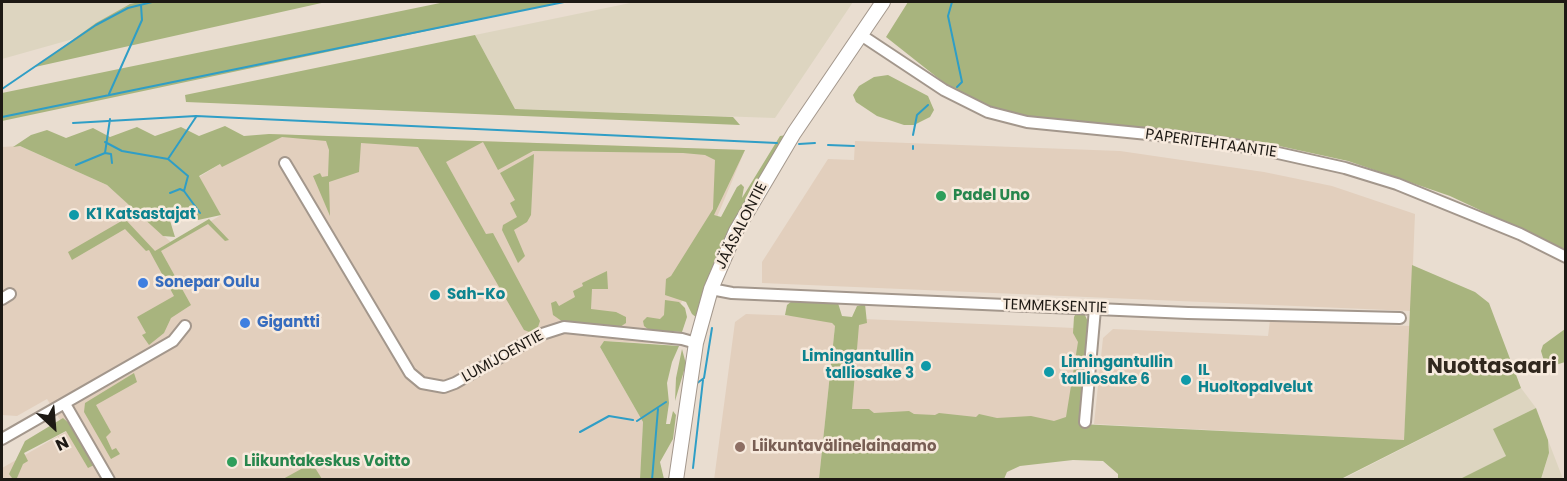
<!DOCTYPE html>
<html>
<head>
<meta charset="utf-8">
<style>
  body { margin:0 }
  #map { position:relative; width:1567px; height:481px; overflow:hidden; background:#e9ddd0; font-family:Poppins,sans-serif }
  canvas { display:block }
  .frame { position:absolute; inset:0; border:3px solid #1d1914; pointer-events:none }
  .north { position:absolute; left:24px; top:397px; width:60px; height:60px; -webkit-text-stroke:4px #f7eadd; paint-order:stroke; rotate:154deg; font-size:16px; font-weight:700; line-height:24px; text-align:center; color:#1d1914 }
  .north::after { content:''; display:block; margin:auto; width:21px; height:27px; background:#1d1914; clip-path:polygon(50% 0,100% 100%,50% 72%,0 100%) }
</style>
</head>
<body>
<div id="map">
<canvas width="1567" height="481"></canvas>
<div class="frame"></div>
<div class="north">N</div>
</div>
<script>
const context = document.querySelector('canvas').getContext('2d');
context.lineJoin = 'round';
function fill(path, color) {
  context.fillStyle = color;
  context.fill(path, 'evenodd');
}
function toPath(rows) {
  const path = new Path2D();
  for (const r of rows) {
    path.moveTo(r[0], r[1]);
    for (let i = 2; i < r.length; i += 2) path.lineTo(r[i], r[i + 1]);
  }
  return path;
}
function stroke(path, color, width, dash) {
  context.strokeStyle = color;
  context.lineWidth = width;
  context.lineCap = dash ? 'butt' : 'round';
  context.setLineDash(dash || []);
  context.stroke(path);
}
function drawText(font, color, halo, rows, align = 'center') {
  context.font = font + ' Poppins,sans-serif';
  context.lineWidth = 5;
  context.setLineDash([]);
  context.textBaseline = 'middle';
  context.strokeStyle = halo;
  context.fillStyle = color;
  for (const [text, x, y, turn = 0] of rows) {
    context.save();
    context.translate(x, y);
    context.rotate((+turn || 0) * Math.PI / 180);
    context.textAlign = isNaN(turn) ? turn : align;
    if (halo) context.strokeText(text, 0, 0);
    context.fillText(text, 0, 0);
    context.restore();
  }
}
fill(toPath([
  [269,134,745,150,664,344,604,341,600,347,643,422,640,479,2,480,2,468,67,431,47,399,17,416,2,415,2,147,20,146,107,185,173,244,221,215,199,177],
  [855,141,1120,151,1264,172,1332,186,1415,214,1411,311,762,283,762,262,828,159,854,160],
  [746,314,826,317,835,326,819,479,714,480,735,322],
  [863,319,1075,328,1083,337,1074,424,845,414,854,327],
  [1270,320,1410,326,1404,440,1094,424,1103,338,1113,329,1268,336]
]), '#e2cfbd');
fill(toPath([
  [2,2,142,2,91,34,2,59],
  [635,2,853,2,775,118,515,109,475,35],
  [1521,388,1536,408,1494,429,1506,456,1460,479,1341,480],
  [1548,440,1563,479,1541,480,1549,453]
]), '#ddd5c0');
fill(toPath([
  [140,2,326,2,35,67,96,23,130,4],
  [445,2,563,2,2,121,2,93],
  [908,2,1565,2,1565,250,1450,196,1348,161,1261,142,1187,132,1024,117,987,106,948,86,886,37],
  [475,35,515,109,733,117,740,125,186,102,185,95],
  [888,75,928,96,934,110,930,117,914,125,904,125,877,116,856,102,853,95,859,86,874,77],
  [225,126,244,136,269,134,745,150,714,215,721,217,737,187,741,184,744,187,742,198,780,136,787,135,733,226,697,318,692,314,686,302,665,295,666,279,671,276,713,209,715,160,705,155,683,153,533,151,498,170,483,142,446,162,486,234,493,233,540,321,537,330,532,333,524,330,418,147,361,143,359,172,329,182,330,216,313,176,320,173,322,177,328,176,329,150,326,141,282,137,222,167,220,164,199,176,221,215,198,220,183,214,168,214,175,237,163,236,107,185,20,146,13,147,31,135,47,130,66,138,93,128,110,137,137,127,155,136,181,127,199,136],
  [534,154,531,215,527,222,514,230,525,256,518,263,502,230,503,225,517,217,510,203,515,200,500,173],
  [125,219,155,251,209,219,229,240,225,241,208,224,161,251,191,305,171,318,164,333,149,345,142,335,146,333,137,317,174,296,149,250,146,251,125,229,72,260,68,252],
  [1412,265,1475,292,1489,303,1521,388,1341,479,1118,479,1118,474,1103,461,1073,460,1020,466,1007,472,1004,479,819,479,835,326,832,323,785,315,787,305,792,301,838,303,842,316,852,317,857,306,865,304,867,323,859,325,852,409,869,409,874,413,909,411,914,414,935,415,939,413,976,417,979,414,997,418,1031,416,1054,421,1066,417,1078,342,1073,333,1074,317,1076,313,1084,313,1090,326,1080,424,1404,440],
  [607,271,608,289,592,289,591,309,616,312,626,317,626,323,620,327,563,322,553,315,551,303,556,301,559,306,575,297,573,291,583,286,582,283],
  [665,300,679,302,685,308,687,317,682,332,649,330,644,326,643,321,647,317,660,319,664,315],
  [1565,329,1565,362,1546,368,1541,351,1543,345],
  [604,341,679,346,672,362,667,383,669,403,666,424,670,424,673,411,676,415,673,439,660,462,664,479,640,479,643,422,600,347],
  [682,349,686,364,675,401,676,378],
  [134,373,137,382,96,405,111,432,106,437,112,450,116,448,120,454,111,459,84,412,85,403],
  [1536,408,1548,440,1549,453,1541,479,1460,479,1506,456,1493,429],
  [63,418,71,425,94,465,88,468,66,431,24,453,28,461,23,464,17,478,12,478,9,474,25,441],
  [312,463,322,479,283,479]
]), '#a8b47e');
stroke(toPath([
  [952,2,948,16,962,82,957,87],
  [2,89,96,25,128,8,152,2],
  [109,94,142,20,141,5],
  [2,117,564,2],
  [73,123,196,116,777,143],
  [913,135,917,115,928,105],
  [105,142,122,151,168,159,188,176,184,191],
  [799,144,815,143],
  [828,145,854,146],
  [913,149,913,146],
  [105,153,110,119],
  [168,159,196,117],
  [76,165,105,153,111,154,112,163],
  [170,193,180,189,184,191,200,213],
  [696,384,704,378,712,328],
  [637,421,666,402],
  [580,432,609,416,633,420],
  [693,468,703,380],
  [652,480,658,409]
]), '#2f9ec6', 2);
const minor = toPath([
  [861,35,944,90,988,112,1027,122,1188,138,1260,149,1345,168,1397,184,1520,234,1566,257],
  [285,163,410,373,422,383,444,387,455,383,539,335,564,327,682,339,696,343],
  [711,289,732,293,1188,313,1400,318],
  [2,299,10,294],
  [65,404,109,480],
  [1085,422,1095,309],
  [2,439,173,341,185,326]
]);
const major = toPath([
  [676,480,696,343,711,289,736,231,794,133,883,2]
]);
stroke(minor, '#a3978c', 14);
stroke(major, '#a3978c', 16);
stroke(minor, '#fff', 10);
stroke(major, '#fff', 14);
for (const [x, y, r, color] of [
  [941,196,6,"#2e9e5b"],
  [74,215,6,"#0f9aa8"],
  [143,283,6,"#3f7fe0"],
  [435,295,6,"#0f9aa8"],
  [245,323,6,"#3f7fe0"],
  [926,366,6,"#0f9aa8"],
  [1049,372,6,"#0f9aa8"],
  [1186,380,6,"#0f9aa8"],
  [740,447,6,"#8d6e63"],
  [232,462,6,"#2e9e5b"]
]) {
  const dot = new Path2D();
  dot.arc(x, y, r, 0, 2 * Math.PI);
  context.fillStyle = color;
  context.fill(dot);
  stroke(dot, '#f7eadd', 2);
}
drawText('15px', '#1d1914', '#f7eadd', [
  ["PAPERITEHTAANTIE",1211,144,8],
  ["JÄÄSALONTIE",742,226,-63],
  ["TEMMEKSENTIE",1055,307,2],
  ["LUMIJOENTIE",503,357,-29]
]);
drawText('bold 15px', '#27864d', '#f7eadd', [
  ["Padel Uno",953,196],
  ["Liikuntakeskus Voitto",244,462]
], 'left');
drawText('bold 15px', '#0d838f', '#f7eadd', [
  ["K1 Katsastajat",86,215],
  ["Sah-Ko",447,295],
  ["Limingantullin",914,357,"right"],
  ["talliosake 3",914,374,"right"],
  ["Limingantullin",1061,363],
  ["talliosake 6",1061,380],
  ["IL",1198,371],
  ["Huoltopalvelut",1198,388]
], 'left');
drawText('bold 15px', '#366cbe', '#f7eadd', [
  ["Sonepar Oulu",155,283],
  ["Gigantti",257,323]
], 'left');
drawText('bold 15px', '#785e54', '#f7eadd', [
  ["Liikuntavälinelainaamo",752,447]
], 'left');
drawText('bold 21px', '#31281e', '#f7eadd', [
  ["Nuottasaari",1492,368]
]);
</script>
</body>
</html>
